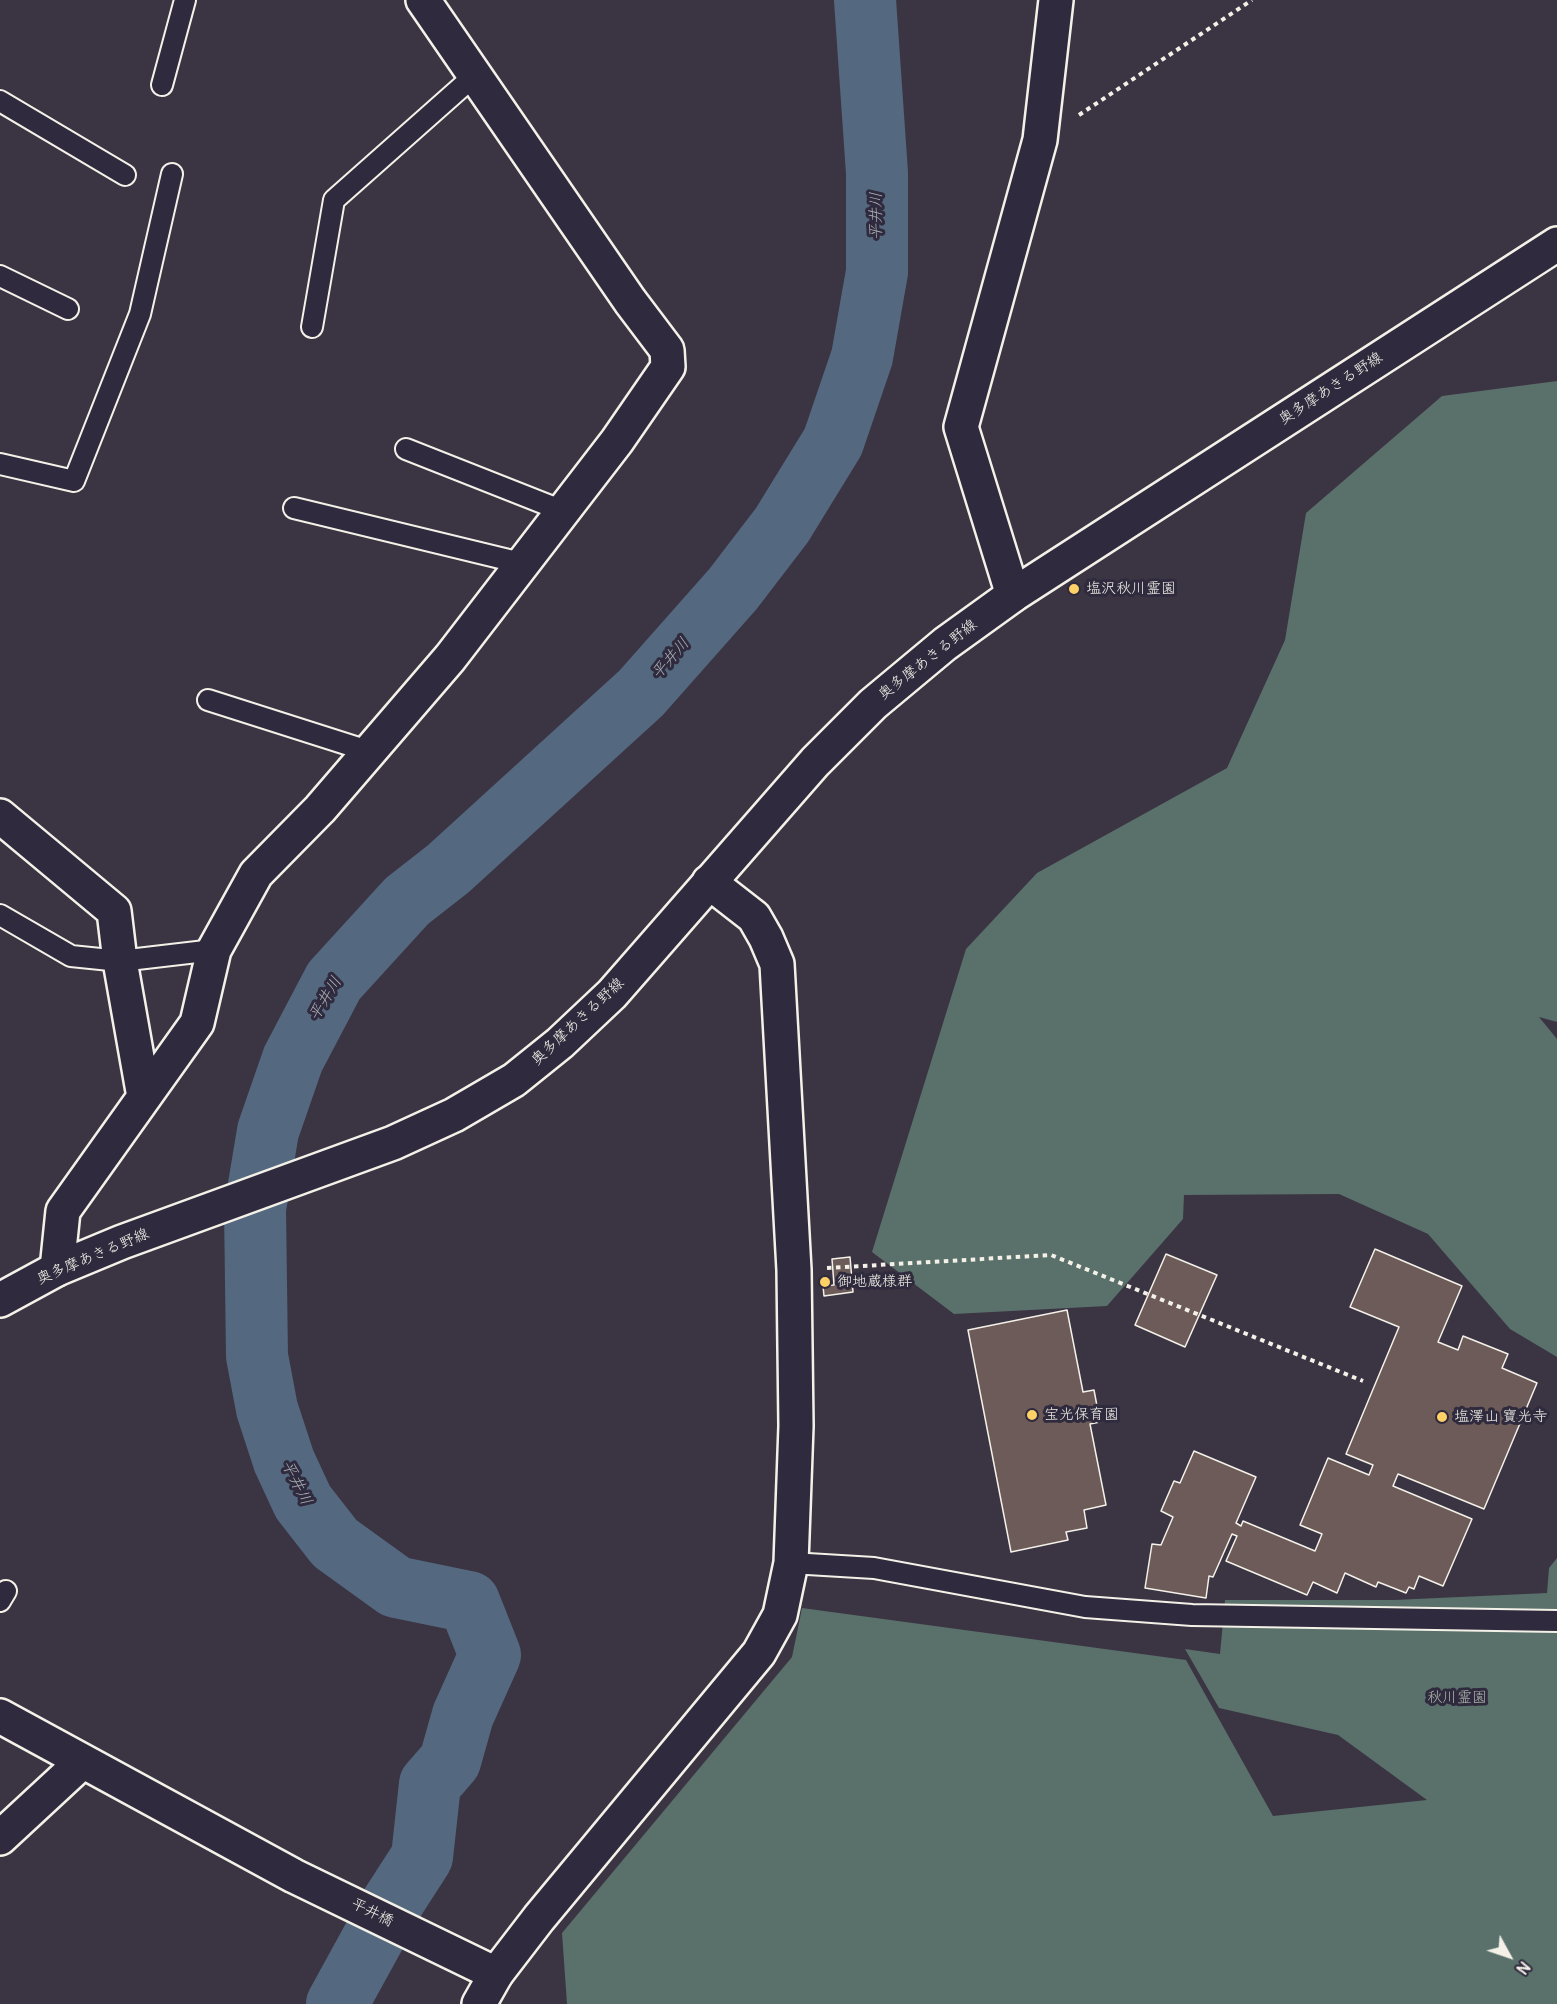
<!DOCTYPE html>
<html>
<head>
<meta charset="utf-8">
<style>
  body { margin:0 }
  #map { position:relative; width:1557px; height:2004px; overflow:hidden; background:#3b3443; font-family:Pangolin,sans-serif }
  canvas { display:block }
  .north { position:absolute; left:1479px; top:1926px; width:60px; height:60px; -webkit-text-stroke:4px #2f2a3d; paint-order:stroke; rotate:130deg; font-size:16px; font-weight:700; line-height:24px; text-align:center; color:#f4f1e8 }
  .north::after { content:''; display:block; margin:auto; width:21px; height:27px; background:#f4f1e8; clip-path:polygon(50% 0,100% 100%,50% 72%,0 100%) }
</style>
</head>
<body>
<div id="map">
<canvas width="1557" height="2004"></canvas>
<div class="north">N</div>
</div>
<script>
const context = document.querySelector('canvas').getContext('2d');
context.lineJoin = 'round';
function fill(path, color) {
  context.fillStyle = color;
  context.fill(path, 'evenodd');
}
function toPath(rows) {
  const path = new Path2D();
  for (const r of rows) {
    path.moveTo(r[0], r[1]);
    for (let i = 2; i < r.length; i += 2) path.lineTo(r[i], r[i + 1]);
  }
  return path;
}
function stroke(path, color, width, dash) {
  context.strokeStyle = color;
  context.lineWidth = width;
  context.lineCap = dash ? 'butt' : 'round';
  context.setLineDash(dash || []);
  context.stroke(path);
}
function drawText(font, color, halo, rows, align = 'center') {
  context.font = font + ' Pangolin,"Klee One",sans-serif';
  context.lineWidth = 6;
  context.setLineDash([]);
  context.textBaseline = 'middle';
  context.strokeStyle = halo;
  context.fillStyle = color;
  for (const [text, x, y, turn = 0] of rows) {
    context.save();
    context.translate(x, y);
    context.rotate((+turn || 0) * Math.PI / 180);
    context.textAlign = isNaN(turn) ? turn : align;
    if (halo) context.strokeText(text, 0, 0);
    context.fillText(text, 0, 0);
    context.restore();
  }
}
fill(toPath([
  [1557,381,1557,1022,1539,1017,1557,1039,1557,1357,1510,1329,1428,1234,1339,1194,1184,1195,1183,1219,1107,1306,954,1314,872,1252,966,949,1037,873,1227,768,1285,640,1306,513,1442,396],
  [1557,1558,1557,2004,567,2004,562,1933,792,1657,802,1608,1186,1660,1273,1816,1427,1800,1338,1735,1219,1708,1185,1649,1220,1654,1225,1600,1394,1600,1547,1593,1549,1568]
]), '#5a706a');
stroke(toPath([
  [337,2004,393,1902,422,1857,430,1784,450,1761,463,1715,490,1655,469,1602,396,1587,335,1543,303,1502,284,1461,267,1409,257,1356,255,1209,268,1131,293,1059,334,981,407,901,448,869,641,693,733,589,782,525,833,442,862,357,877,272,877,173,865,0]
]), '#54687f', 62);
const building = toPath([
  [1375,1249,1462,1286,1438,1342,1458,1350,1463,1336,1508,1354,1502,1368,1537,1383,1484,1509,1398,1474,1393,1486,1472,1519,1443,1586,1419,1576,1414,1589,1409,1587,1406,1593,1378,1582,1376,1587,1345,1573,1337,1593,1313,1582,1307,1595,1226,1561,1237,1536,1232,1534,1213,1577,1209,1576,1206,1598,1145,1588,1152,1544,1161,1545,1173,1517,1161,1511,1174,1481,1180,1483,1194,1451,1256,1477,1236,1523,1241,1526,1243,1521,1315,1551,1322,1534,1300,1525,1328,1458,1369,1475,1373,1465,1346,1454,1399,1327,1350,1307,1375,1249],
  [1166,1254,1217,1275,1185,1347,1135,1325,1166,1254],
  [850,1257,853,1292,824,1296,823,1286,834,1285,832,1259,850,1257],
  [1067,1310,1083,1392,1094,1390,1100,1422,1090,1424,1106,1505,1084,1510,1087,1528,1066,1532,1068,1540,1011,1552,968,1330,1067,1310]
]);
fill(building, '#6c5b59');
stroke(building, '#f4f1e8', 1.5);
const service = toPath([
  [162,85,185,0],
  [0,101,125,175],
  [0,276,68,309],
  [312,327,334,200,475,75],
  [406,449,563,511],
  [0,464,74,481,140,314,172,174],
  [294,508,521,563],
  [208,700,368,751],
  [0,915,71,956,120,961,214,950],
  [791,1563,874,1568,1085,1607,1192,1615,1557,1621],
  [0,1601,6,1591]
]);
const minor = toPath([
  [1013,595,961,427,1040,140,1056,0],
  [0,816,114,911,120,961,144,1097],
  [57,1269,63,1211,197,1023,214,950,256,874,320,809,450,658,617,441,668,367,667,350,630,301,423,0],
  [0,1716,294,1876,496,1974],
  [0,1838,82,1762]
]);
const tertiary = toPath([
  [479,2004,496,1974,539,1918,759,1653,780,1615,791,1563,796,1426,794,1270,777,964,766,938,754,917,709,882]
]);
const secondary = toPath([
  [0,1300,57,1269,122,1242,393,1143,454,1115,514,1080,560,1043,612,994,815,762,873,704,945,644,1013,595,1557,244]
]);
stroke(service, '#f4f1e8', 24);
stroke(minor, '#f4f1e8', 38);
stroke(tertiary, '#f4f1e8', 38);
stroke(secondary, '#f4f1e8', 38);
stroke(toPath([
  [1079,115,1252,0],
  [827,1268,1051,1255,1363,1381]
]), '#f4f1e8', 4, [4.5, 4.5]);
stroke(service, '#2f2a3d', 20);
stroke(minor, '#2f2a3d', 33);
stroke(tertiary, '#2f2a3d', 33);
stroke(secondary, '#2f2a3d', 33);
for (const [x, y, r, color] of [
  [1074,589,6,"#ffd166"],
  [825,1282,6,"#ffd166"],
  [1032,1415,6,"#ffd166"],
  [1442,1417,6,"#ffd166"]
]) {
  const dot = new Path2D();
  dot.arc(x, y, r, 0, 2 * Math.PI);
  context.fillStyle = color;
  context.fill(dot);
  stroke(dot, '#2f2a3d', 2);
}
drawText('15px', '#f4f1e8', '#2f2a3d', [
  ["奥多摩あきる野線",1331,389,-33],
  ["奥多摩あきる野線",928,660,-38],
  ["奥多摩あきる野線",578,1022,-43],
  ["奥多摩あきる野線",93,1257,-23],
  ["平井橋",372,1913,26]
]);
drawText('15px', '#f4f1e8', '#2f2a3d', [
  ["塩沢秋川霊園",1086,589],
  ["御地蔵様群",837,1282],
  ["宝光保育園",1044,1415],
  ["塩澤山 寶光寺",1454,1417]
], 'left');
drawText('15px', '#afb7af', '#2f2a3d', [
  ["秋川霊園",1457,1698]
]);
drawText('italic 16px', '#acb3b9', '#2f2a3d', [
  ["平井川",877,216,-90],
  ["平井川",671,659,-49],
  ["平井川",326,999,-59],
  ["平井川",296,1483,63]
]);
</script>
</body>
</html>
